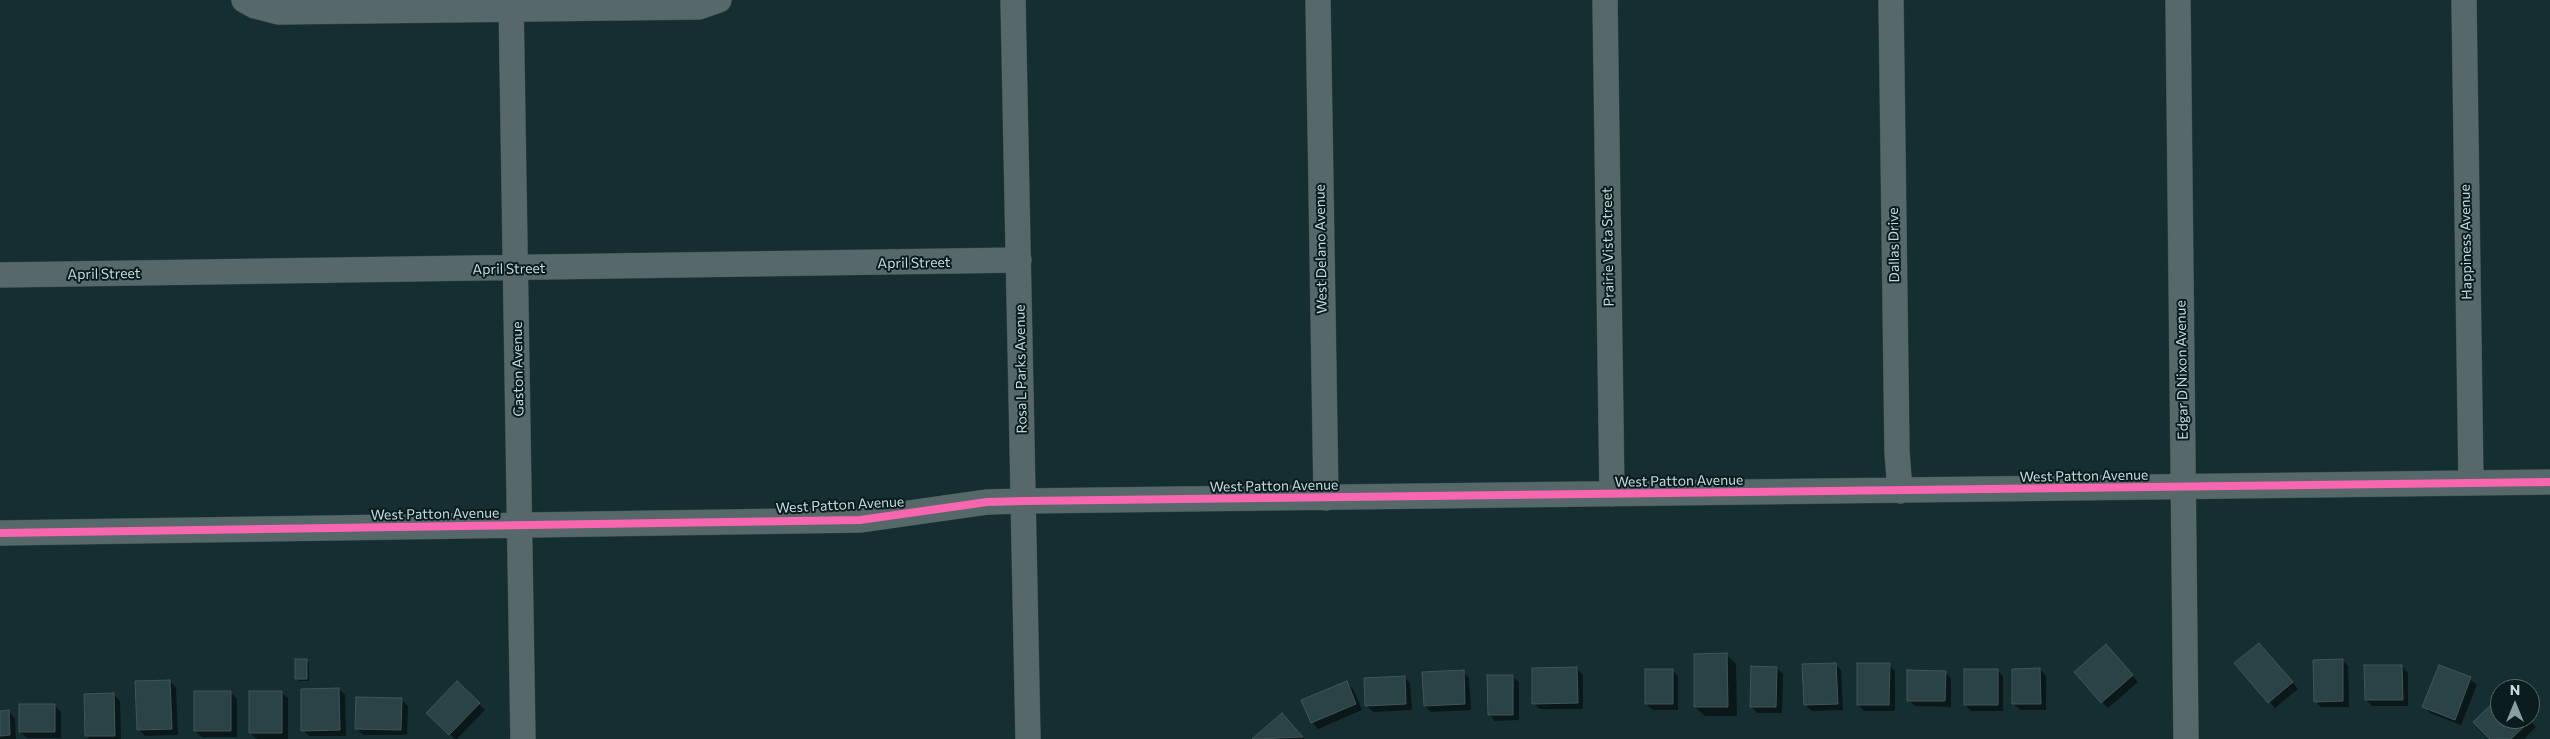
<!DOCTYPE html>
<html>
<head>
<meta charset="utf-8">
<style>
  body { margin:0 }
  #map { position:relative; width:2550px; height:739px; overflow:hidden; background:#152e31; font-family:Commissioner,sans-serif }
  canvas { display:block }
  .north { position:absolute; left:2490px; top:679px; width:50px; height:50px; box-sizing:border-box; background:#0a1c1e; border:1px solid #55696b; border-radius:50%; rotate:0deg; font-size:14px; font-weight:700; line-height:20px; text-align:center; color:#c5dcdf }
  .north::after { content:''; display:block; margin:auto; width:18px; height:22px; background:#879fa2; clip-path:polygon(50% 0,100% 100%,50% 72%,0 100%) }
</style>
</head>
<body>
<div id="map">
<canvas width="2550" height="739"></canvas>
<div class="north">N</div>
</div>
<script>
const context = document.querySelector('canvas').getContext('2d');
context.lineJoin = 'round';
function fill(path, color) {
  context.fillStyle = color;
  context.fill(path, 'evenodd');
}
function toPath(rows) {
  const path = new Path2D();
  for (const r of rows) {
    path.moveTo(r[0], r[1]);
    for (let i = 2; i < r.length; i += 2) path.lineTo(r[i], r[i + 1]);
  }
  return path;
}
function stroke(path, color, width, dash) {
  context.strokeStyle = color;
  context.lineWidth = width;
  context.lineCap = dash ? 'butt' : 'round';
  context.setLineDash(dash || []);
  context.stroke(path);
}
function drawText(font, color, halo, rows, align = 'center') {
  context.font = font + ' Commissioner,sans-serif';
  context.lineWidth = 4;
  context.setLineDash([]);
  context.textBaseline = 'middle';
  context.strokeStyle = halo;
  context.fillStyle = color;
  for (const [text, x, y, turn = 0] of rows) {
    context.save();
    context.translate(x, y);
    context.rotate((+turn || 0) * Math.PI / 180);
    context.textAlign = isNaN(turn) ? turn : align;
    if (halo) context.strokeText(text, 0, 0);
    context.fillText(text, 0, 0);
    context.restore();
  }
}
fill(toPath([
  [2265,650,2298,689,2275,708,2236,664],
  [2112,652,2138,682,2108,708,2102,702],
  [1727,655,1736,664,1737,716,1705,716,1695,707],
  [306,660,309,663,309,681,299,681,296,678],
  [2342,660,2348,666,2349,707,2321,707,2315,701],
  [1835,664,1841,670,1843,710,1812,711,1805,705],
  [1889,665,1895,671,1895,711,1864,711,1858,705],
  [2402,666,2408,673,2408,706,2372,706,2366,700],
  [2439,666,2470,679,2477,685,2461,725,2430,713,2423,706],
  [1777,668,1783,674,1782,713,1757,713,1751,706],
  [1577,669,1583,675,1583,709,1540,709,1534,703],
  [1672,670,1678,676,1678,710,1653,710,1646,704],
  [1997,670,2003,676,2003,711,1971,711,1965,705],
  [2040,670,2046,676,2046,710,2020,710,2014,704],
  [1463,672,1469,678,1471,710,1431,712,1425,706],
  [1945,672,1951,678,1951,707,1915,706,1908,700],
  [1512,676,1519,682,1519,720,1495,721,1489,714],
  [1404,677,1410,683,1412,710,1373,712,1367,706],
  [170,681,176,688,178,735,145,736,139,730],
  [457,683,485,710,457,739,455,739,428,713],
  [1346,683,1353,689,1362,710,1318,729,1312,722],
  [339,689,345,695,346,736,309,736,303,730],
  [281,692,288,698,288,739,257,739,250,733],
  [231,693,237,699,237,737,202,737,195,731],
  [114,695,120,701,121,739,89,739,86,736],
  [2500,698,2500,719,2528,719,2536,727,2524,739,2492,739],
  [401,699,408,706,407,735,363,735,356,728],
  [54,705,61,712,61,738,27,738,20,732],
  [0,712,9,712,15,718,16,739,0,739],
  [1282,715,1304,739,1254,739]
]), '#0007');
const building = toPath([
  [2259,643,2293,682,2268,703,2234,663,2259,643],
  [2106,644,2133,675,2101,703,2074,672,2106,644],
  [1727,653,1728,707,1694,707,1694,654,1727,653],
  [295,659,307,659,307,679,295,679,295,659],
  [2343,659,2343,701,2314,702,2313,660,2343,659],
  [1836,663,1838,704,1804,705,1802,664,1836,663],
  [1857,663,1890,663,1889,705,1857,705,1857,663],
  [2364,665,2402,665,2403,700,2365,700,2364,665],
  [2439,665,2471,677,2455,720,2422,707,2439,665],
  [1751,666,1777,667,1776,707,1750,707,1751,666],
  [1577,667,1578,703,1532,704,1532,668,1577,667],
  [2040,668,2041,704,2012,704,2012,669,2040,668],
  [1645,669,1673,669,1673,704,1645,704,1645,669],
  [1964,669,1998,669,1998,705,1964,705,1964,669],
  [1464,670,1465,704,1424,706,1422,672,1464,670],
  [1907,670,1946,671,1945,701,1907,701,1907,670],
  [1487,675,1513,675,1513,715,1488,715,1487,675],
  [1405,676,1406,704,1365,706,1364,678,1405,676],
  [170,680,172,729,137,730,135,681,170,680],
  [457,681,480,703,449,735,426,713,457,681],
  [1347,681,1356,704,1311,723,1301,700,1347,681],
  [339,688,340,730,301,731,301,689,339,688],
  [194,691,231,691,231,731,194,731,194,691],
  [249,691,282,691,282,733,249,733,249,691],
  [114,693,115,736,85,736,84,694,114,693],
  [2500,696,2500,719,2531,720,2511,739,2490,739,2473,722,2500,696],
  [356,697,402,698,401,730,355,729,356,697],
  [19,704,55,704,55,732,19,732,19,704],
  [9,710,10,735,0,736,0,711,9,710],
  [1282,713,1303,737,1252,739,1282,713]
]);
fill(building, '#2a4346');
stroke(building, '#425558', 1);
const minor = toPath([
  [244,0,255,6,278,12,699,7,719,0],
  [511,0,523,739],
  [1013,0,1028,739],
  [1318,0,1326,498],
  [1605,0,1612,494],
  [1891,0,1897,452,1900,491],
  [2178,0,2186,739],
  [2464,0,2471,483],
  [0,275,1019,260],
  [0,533,860,520,987,502,1024,501,2550,482]
]);
stroke(minor, '#38494c', 26);
stroke(minor, '#57686a', 25);
stroke(toPath([
  [0,533,860,520,987,502,1024,501,2550,482]
]), '#f766af', 8);
drawText('14px', '#c5dcdf', '#0a1c1e', [
  ["Happiness Avenue",2466,242,-91],
  ["Dallas Drive",1894,245,-91],
  ["Prairie Vista Street",1608,247,-91],
  ["West Delano Avenue",1321,249,-91],
  ["April Street",914,263,-1],
  ["April Street",509,269,-1],
  ["April Street",104,274,-1],
  ["Gaston Avenue",518,369,-91],
  ["Rosa L Parks Avenue",1021,369,-91],
  ["Edgar D Nixon Avenue",2182,370,-91],
  ["West Patton Avenue",2084,476,-1],
  ["West Patton Avenue",1679,481,-1],
  ["West Patton Avenue",1274,486,-1],
  ["West Patton Avenue",840,505,-3],
  ["West Patton Avenue",435,514,-1]
]);
</script>
</body>
</html>
